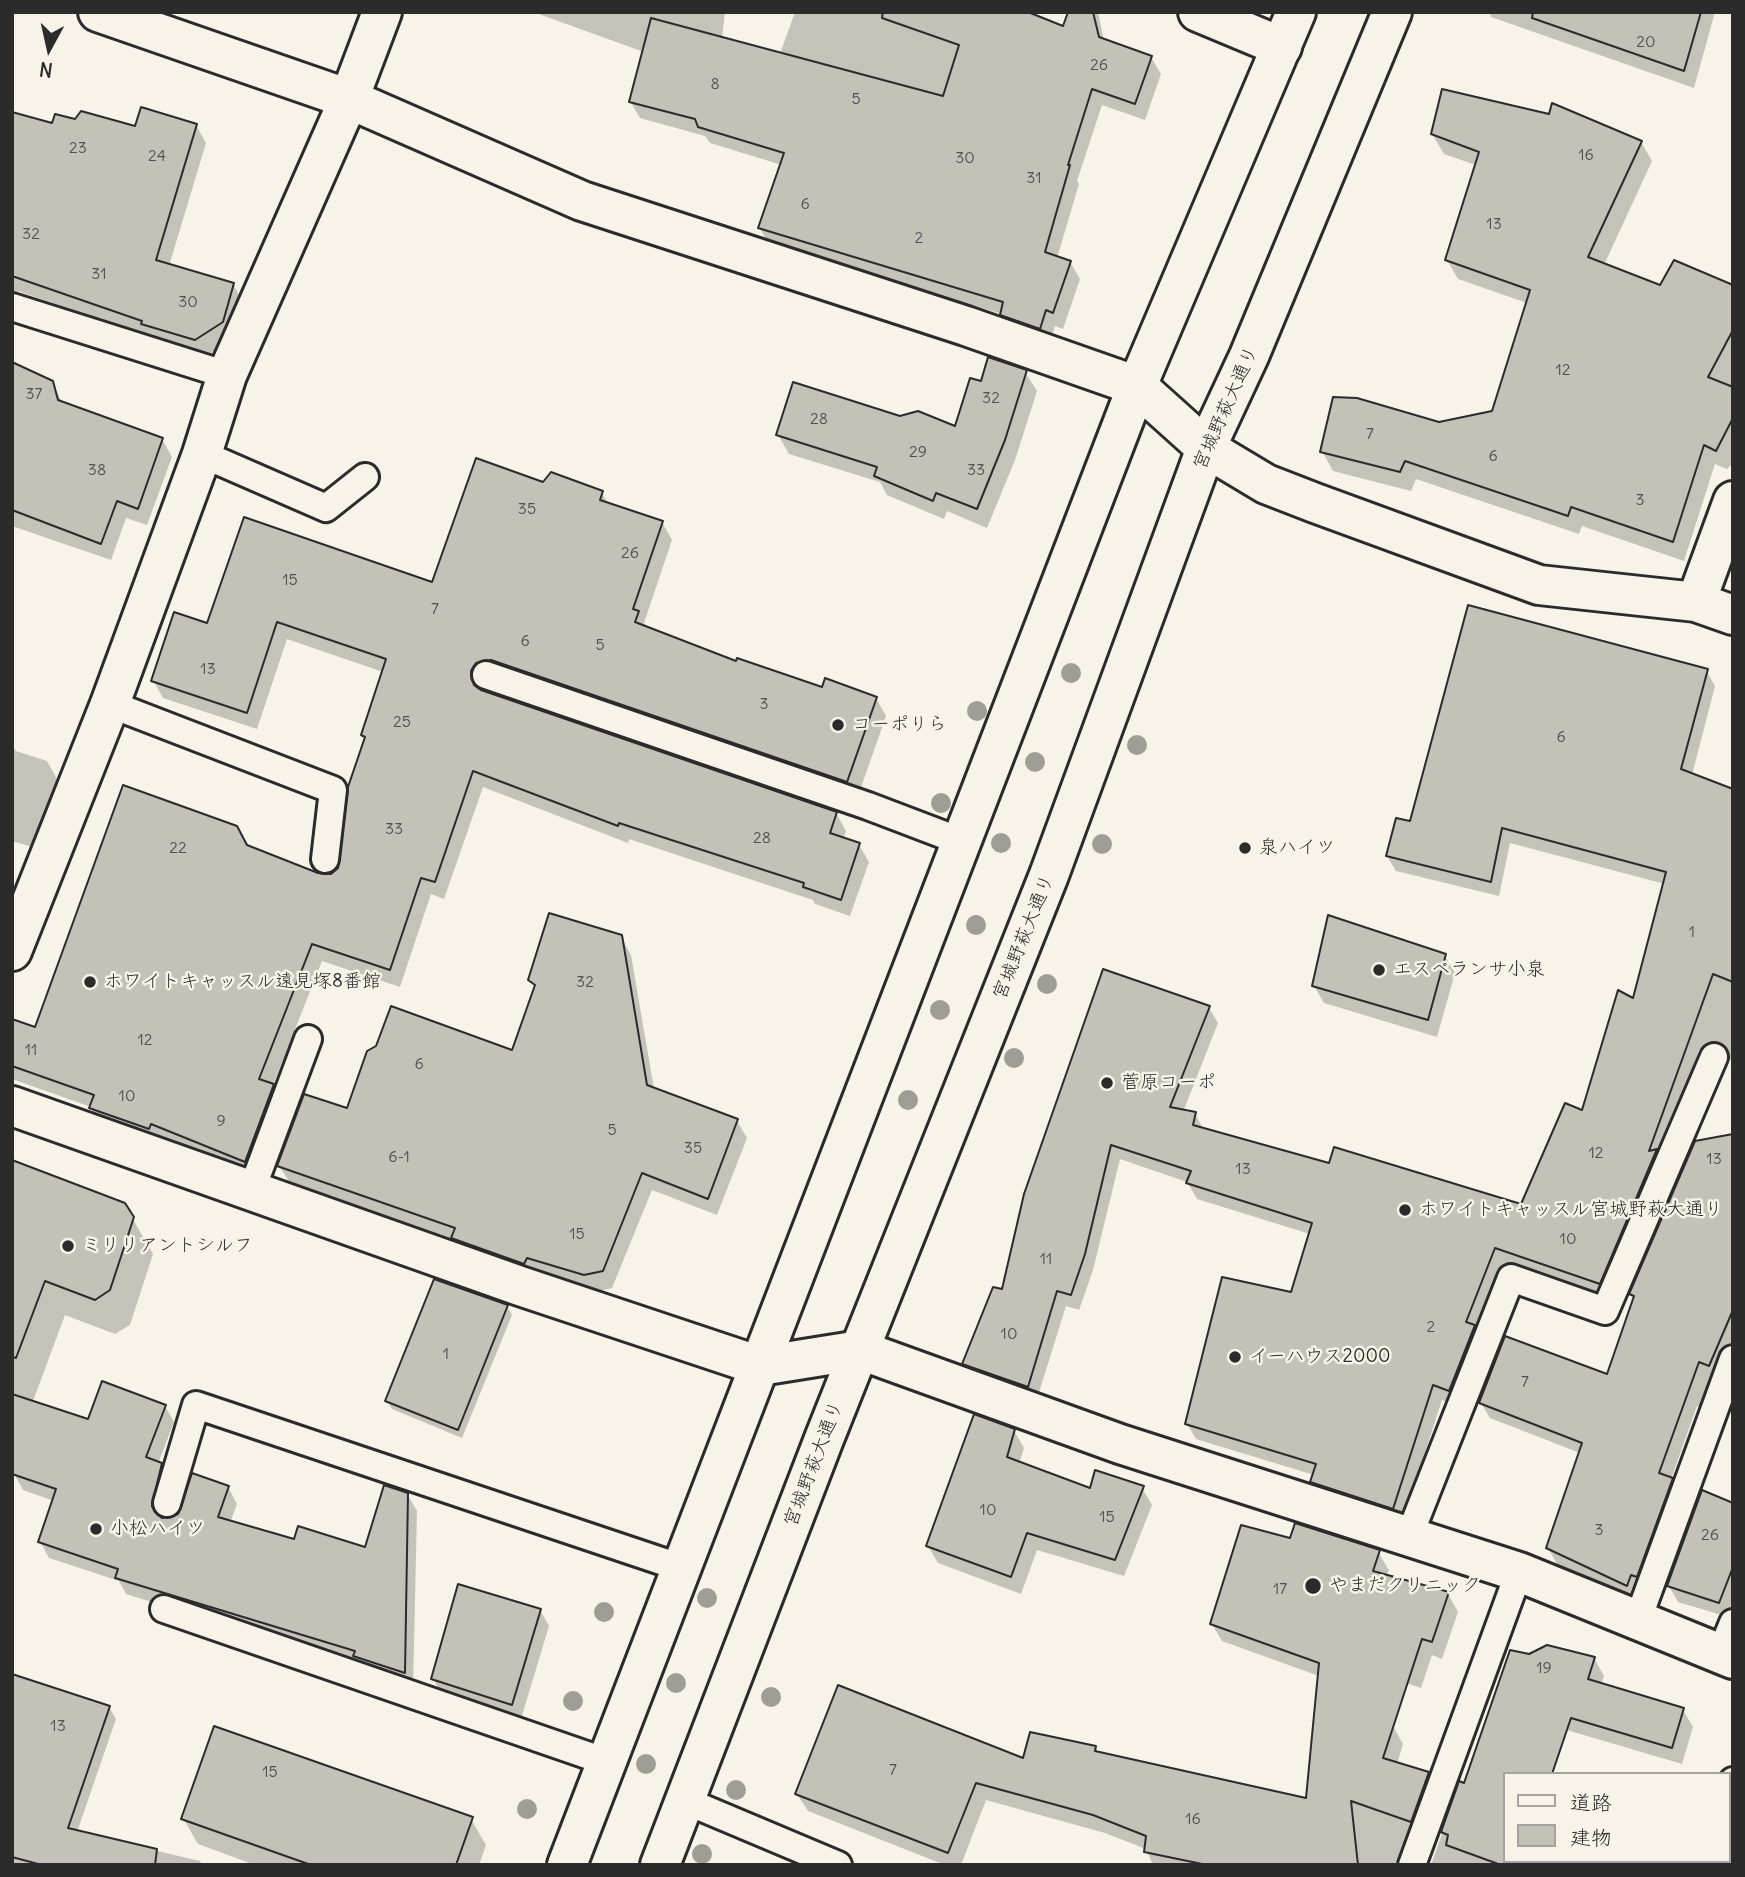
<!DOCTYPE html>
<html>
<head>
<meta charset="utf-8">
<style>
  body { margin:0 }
  #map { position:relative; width:1745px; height:1877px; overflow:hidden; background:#f7f3e8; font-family:Delius,"Klee One",sans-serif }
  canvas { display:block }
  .frame { position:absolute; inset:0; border:14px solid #2b2b2b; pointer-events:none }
  .legend { position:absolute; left:1503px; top:1772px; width:228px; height:91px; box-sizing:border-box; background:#f7f3e8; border:2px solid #a5a39c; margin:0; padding:9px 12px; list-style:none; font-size:21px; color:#2b2b2b }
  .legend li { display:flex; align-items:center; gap:14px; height:35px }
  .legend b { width:35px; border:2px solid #a5a39c }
  .north { position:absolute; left:14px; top:14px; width:70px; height:70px; -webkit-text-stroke:5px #f7f3e8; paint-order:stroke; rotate:188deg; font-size:19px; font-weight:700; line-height:28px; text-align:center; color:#2b2b2b }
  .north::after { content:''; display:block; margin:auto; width:24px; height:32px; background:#2b2b2b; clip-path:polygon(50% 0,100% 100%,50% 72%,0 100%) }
</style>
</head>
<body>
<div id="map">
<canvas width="1745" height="1877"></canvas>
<div class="frame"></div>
<ul class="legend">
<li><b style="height:9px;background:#f7f3e8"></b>道路</li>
<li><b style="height:19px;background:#c4c1b9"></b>建物</li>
</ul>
<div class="north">N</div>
</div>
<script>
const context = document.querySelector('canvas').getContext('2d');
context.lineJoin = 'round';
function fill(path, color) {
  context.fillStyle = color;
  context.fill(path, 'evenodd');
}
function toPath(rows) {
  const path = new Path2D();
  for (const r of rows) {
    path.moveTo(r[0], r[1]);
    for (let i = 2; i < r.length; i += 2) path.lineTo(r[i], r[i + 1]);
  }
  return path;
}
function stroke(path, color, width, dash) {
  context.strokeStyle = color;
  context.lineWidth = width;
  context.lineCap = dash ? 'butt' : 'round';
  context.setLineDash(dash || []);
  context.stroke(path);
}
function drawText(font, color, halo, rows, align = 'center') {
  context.font = font + ' Delius,"Klee One",sans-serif';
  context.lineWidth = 5;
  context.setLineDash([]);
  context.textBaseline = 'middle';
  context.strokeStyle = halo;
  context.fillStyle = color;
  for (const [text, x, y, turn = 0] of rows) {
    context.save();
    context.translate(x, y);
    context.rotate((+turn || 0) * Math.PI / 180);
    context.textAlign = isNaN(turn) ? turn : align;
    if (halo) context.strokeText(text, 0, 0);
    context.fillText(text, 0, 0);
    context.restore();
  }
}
fill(toPath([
  [533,12,725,12,722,38,780,54,795,12,1022,12,1065,28,1070,12,1098,12,1104,41,1151,57,1161,74,1145,120,1102,105,1077,181,1079,184,1057,258,1070,262,1080,279,1063,329,1055,326,1049,345,1011,331,1002,314,769,245,760,228,782,165,710,143,705,136,640,118,630,101,644,52],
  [1489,12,1715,12,1694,88,1491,17],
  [12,114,54,125,75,121,137,128,196,125,206,143,169,266,233,284,243,302,232,339,206,357,153,341,151,337,18,291,16,297,12,296],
  [1432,134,1641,142,1652,161,1604,265,1661,288,1733,287,1733,463,1727,469,1715,464,1684,561,1582,526,1579,534,1416,479,1411,491,1333,471,1322,451,1494,413,1527,303,1458,279,1447,260,1476,165,1444,154],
  [12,364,52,383,63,404,162,439,172,457,147,525,126,518,111,560,12,526],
  [1025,372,1037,391,1015,460,987,528,947,511,944,519,887,495,880,482,789,454,778,435,900,418,956,428,982,383],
  [544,484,602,493,609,505,662,522,672,540,644,623,647,629,737,663,823,689,876,698,886,716,857,799,486,680,481,692,836,813,846,831,843,839,859,845,869,862,850,916,815,904,813,900,629,839,628,843,483,787,444,899,431,894,400,987,322,961,273,1085,283,1103,255,1179,101,1126,91,1107,12,1079,12,1021,36,1029,247,847,318,875,331,875,340,869,366,741,363,735,383,672,287,639,257,729,163,698,153,680,208,626,433,584],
  [1706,670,1715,686,1692,775,1733,791,1733,1060,1717,1058,1699,1050,1608,1298,1504,1263,1477,1332,1458,1406,1442,1400,1402,1523,1321,1497,1312,1482,1314,1475,1196,1439,1187,1424,1292,1294,1310,1234,1197,1199,1187,1182,1120,1159,1093,1270,1079,1310,1066,1306,1036,1402,973,1379,964,1363,1003,1291,1209,1008,1218,1023,1183,1112,1195,1114,1204,1130,1331,1165,1522,1206,1583,1113,1634,1000,1665,884,1510,843,1499,896,1396,871,1387,856,1412,823],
  [12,745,16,751,47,761,57,779,32,847,12,841],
  [621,937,631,955,654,1089,737,1121,747,1138,717,1215,652,1190,612,1288,595,1292,463,1256,454,1241,290,1183,279,1166,348,1110,513,1052,535,988,530,979],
  [1444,955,1455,973,1437,1037,1324,1003,1314,986],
  [1733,1141,1733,1362,1711,1411,1697,1406,1671,1479,1680,1495,1636,1600,1557,1564,1548,1548,1580,1453,1490,1418,1481,1403,1608,1377,1635,1299,1631,1294],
  [12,1162,124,1204,153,1254,130,1325,115,1334,65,1315,20,1436,12,1433],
  [507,1306,512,1315,462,1438,392,1409,387,1401],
  [165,1406,174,1422,158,1464,171,1481,161,1519,180,1515,228,1487,237,1504,230,1523,295,1541,366,1549,407,1494,417,1511,413,1689,361,1666,126,1594,119,1581,49,1558,40,1541,54,1501,23,1490,14,1474,89,1421],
  [1014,1431,1024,1448,1019,1464,1091,1490,1142,1488,1152,1505,1124,1576,1037,1550,1021,1594,938,1563,928,1546],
  [1733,1505,1733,1604,1728,1617,1678,1602,1669,1586],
  [1291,1540,1378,1552,1389,1570,1386,1577,1448,1594,1458,1612,1442,1659,1432,1655,1421,1688,1406,1683,1393,1726,1403,1744,1397,1764,1428,1773,1438,1791,1411,1865,1153,1865,1146,1849,1105,1833,986,1800,961,1865,945,1865,808,1811,797,1794,1095,1747,1098,1753,1307,1801,1319,1676,1222,1641,1212,1624],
  [540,1610,549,1626,521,1719,442,1694,433,1679],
  [1529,1656,1594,1658,1604,1676,1601,1685,1683,1710,1693,1727,1682,1764,1506,1712],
  [12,1675,109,1707,116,1719,77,1832,200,1861,202,1865,12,1865],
  [1505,1774,1505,1861,1671,1861,1670,1865,1431,1865,1460,1783],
  [183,1818,471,1819,486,1845,479,1865,255,1865,198,1844]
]), '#0003');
const building = toPath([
  [883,12,1028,12,1063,26,1068,12,1093,12,1099,37,1152,56,1135,104,1092,89,1068,165,1070,165,1045,252,1071,261,1053,313,1046,310,1040,329,1000,315,1003,302,758,228,784,153,698,127,695,119,629,102,651,18,943,96,959,45,882,18,883,12],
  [1533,12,1701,12,1684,71,1532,18,1533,12],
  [1442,89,1549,114,1552,103,1642,141,1588,257,1660,285,1674,260,1733,285,1733,330,1708,377,1733,387,1733,418,1716,451,1704,445,1673,542,1571,507,1568,516,1405,461,1400,472,1320,452,1333,397,1357,398,1439,422,1492,411,1530,290,1445,260,1479,152,1431,134,1442,89],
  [141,107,197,124,156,260,234,283,223,322,195,340,141,324,142,321,12,276,12,112,52,123,55,114,75,119,81,111,135,126,141,107],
  [988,357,1027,370,1005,440,977,509,936,493,933,501,874,476,877,467,776,435,793,382,900,416,918,411,955,426,970,378,981,381,988,357],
  [12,362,53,381,58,400,163,438,138,509,117,501,101,544,12,510,12,362],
  [476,458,543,482,551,472,603,491,600,500,663,521,633,609,639,611,635,622,736,661,737,658,822,687,825,678,877,697,847,782,491,660,476,663,471,671,474,685,481,690,837,812,830,833,860,843,841,900,803,887,804,883,619,823,618,826,473,771,435,882,421,878,390,970,312,944,259,1079,274,1084,245,1162,151,1124,149,1129,89,1108,94,1095,12,1066,12,1019,35,1027,123,785,237,826,247,845,318,873,331,874,338,868,348,787,365,737,361,735,386,659,277,622,247,713,151,681,174,612,207,623,244,517,432,582,476,458],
  [1468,605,1708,669,1681,769,1733,789,1733,982,1713,974,1649,1151,1657,1149,1600,1284,1495,1248,1466,1322,1475,1325,1449,1391,1433,1385,1393,1509,1310,1482,1316,1464,1185,1424,1222,1277,1291,1292,1312,1223,1186,1183,1191,1171,1111,1145,1085,1254,1071,1295,1057,1291,1028,1387,962,1364,993,1287,1002,1289,1024,1194,1103,969,1210,1006,1170,1107,1196,1112,1193,1125,1329,1163,1334,1147,1521,1204,1565,1103,1582,1110,1618,990,1633,998,1666,872,1502,828,1491,882,1386,856,1396,818,1410,821,1468,605],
  [549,913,622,935,647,1085,738,1119,708,1199,642,1173,603,1271,584,1275,527,1258,524,1264,451,1238,455,1228,277,1166,304,1094,347,1108,367,1051,376,1046,391,1006,512,1050,535,985,528,980,549,913],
  [1328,915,1446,954,1428,1020,1312,986,1328,915],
  [1733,1134,1733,1310,1709,1366,1699,1362,1659,1473,1673,1478,1637,1577,1631,1575,1627,1586,1546,1548,1582,1443,1479,1403,1505,1336,1607,1374,1634,1296,1629,1294,1695,1141,1733,1134],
  [12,1160,125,1203,134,1217,110,1290,95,1300,45,1281,16,1358,12,1357,12,1160],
  [434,1279,508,1305,458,1430,385,1401,434,1279],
  [102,1381,166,1405,146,1457,162,1463,152,1506,162,1518,178,1514,192,1473,229,1486,218,1517,294,1539,298,1526,365,1547,384,1485,408,1493,405,1673,353,1656,355,1651,115,1578,118,1569,38,1542,56,1489,12,1474,12,1394,88,1419,102,1381],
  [974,1414,1015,1429,1007,1457,1090,1488,1095,1470,1144,1486,1115,1560,1027,1533,1011,1577,926,1546,974,1414],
  [1702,1490,1733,1503,1733,1567,1719,1603,1667,1586,1702,1490],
  [1295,1523,1380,1550,1373,1571,1449,1592,1432,1642,1422,1639,1383,1758,1429,1772,1411,1822,1351,1801,1358,1865,1207,1865,1144,1852,1146,1836,1093,1815,976,1783,948,1853,795,1794,838,1685,1023,1758,1030,1732,1096,1746,1095,1751,1306,1798,1319,1663,1210,1624,1241,1525,1290,1538,1295,1523],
  [458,1584,541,1609,512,1705,431,1679,458,1584],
  [1547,1645,1595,1657,1588,1679,1684,1708,1672,1748,1571,1718,1552,1774,1505,1774,1505,1865,1501,1865,1446,1845,1448,1835,1441,1832,1459,1781,1464,1783,1510,1650,1529,1654,1547,1645],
  [12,1674,110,1706,68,1828,157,1849,155,1865,42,1865,12,1857,12,1674],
  [214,1726,473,1817,456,1865,311,1865,181,1819,214,1726]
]);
fill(building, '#c4c1b9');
stroke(building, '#2b2b2b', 2);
const service = toPath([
  [12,307,227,375],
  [202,454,326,508,365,477],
  [486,675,868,806,960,841],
  [110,704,333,790,325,859],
  [252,1189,308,1039],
  [167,1503,196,1405,682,1568],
  [1408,1539,1511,1278,1605,1311,1714,1057],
  [164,1609,607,1762],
  [1637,1622,1733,1359],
  [1720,1655,1733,1623],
  [1729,1790,1733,1781],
  [686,1801,838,1865],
  [1412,1865,1519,1572],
  [1700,1865,1701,1861]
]);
const minor = toPath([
  [98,12,349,99,582,201,966,326,1137,386,1206,448,1266,484,1315,503,1539,585,1696,602,1733,615],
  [1198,12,1282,47],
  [1696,602,1733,501],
  [12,951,110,704,202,454,227,375,349,99,382,12],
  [12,1106,520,1286,760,1366,860,1350,1120,1444,1519,1572,1733,1659]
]);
const tertiary = toPath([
  [567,1865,1137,386,1296,12],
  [660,1865,824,1439,1049,875,1206,448,1249,356,1392,12]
]);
stroke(service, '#2b2b2b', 32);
stroke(minor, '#2b2b2b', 44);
stroke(tertiary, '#2b2b2b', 44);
stroke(service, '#f7f3e8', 26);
stroke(minor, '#f7f3e8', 38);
stroke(tertiary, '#f7f3e8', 38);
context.fillStyle = '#9f9d96';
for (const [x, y] of [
  [1071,673],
  [977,711],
  [1137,745],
  [1035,762],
  [941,803],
  [1001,843],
  [1102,844],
  [976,925],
  [1047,984],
  [940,1010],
  [1014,1058],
  [908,1100],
  [707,1598],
  [604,1612],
  [676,1683],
  [771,1697],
  [573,1701],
  [646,1764],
  [736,1790],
  [527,1809],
  [702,1854]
]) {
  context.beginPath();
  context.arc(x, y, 10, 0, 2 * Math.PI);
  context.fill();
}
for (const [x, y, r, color] of [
  [838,725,7,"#2b2b2b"],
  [1245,848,7,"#2b2b2b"],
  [1379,970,7,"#2b2b2b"],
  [90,982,7,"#2b2b2b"],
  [1107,1083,7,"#2b2b2b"],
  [1405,1210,7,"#2b2b2b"],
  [68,1246,7,"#2b2b2b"],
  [1235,1357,7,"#2b2b2b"],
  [96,1529,7,"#2b2b2b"],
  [1313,1586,9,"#2b2b2b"]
]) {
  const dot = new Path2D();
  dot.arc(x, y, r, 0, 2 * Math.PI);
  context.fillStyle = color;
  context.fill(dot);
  stroke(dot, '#f7f3e8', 2.5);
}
drawText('16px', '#51504e', null, [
  ["20",1646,42],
  ["26",1099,65],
  ["8",715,84],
  ["5",856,99],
  ["23",78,148],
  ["16",1586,155],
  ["24",157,156],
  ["30",965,158],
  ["31",1034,178],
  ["6",805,204],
  ["13",1494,224],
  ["32",31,234],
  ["2",919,238],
  ["31",99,274],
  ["30",188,302],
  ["12",1563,370],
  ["37",34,394],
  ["32",991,398],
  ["28",819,419],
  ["7",1370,434],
  ["29",918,452],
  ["6",1493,456],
  ["38",97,470],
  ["33",976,470],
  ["3",1640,500],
  ["35",527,509],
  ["26",630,553],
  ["15",290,580],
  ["7",435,609],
  ["6",525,641],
  ["5",600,645],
  ["13",208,669],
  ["3",764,704],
  ["25",402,722],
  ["6",1561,737],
  ["33",394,829],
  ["28",762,838],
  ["22",178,848],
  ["1",1692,932],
  ["32",585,982],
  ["12",145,1040],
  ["11",31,1050],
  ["6",419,1064],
  ["10",127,1096],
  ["9",221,1121],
  ["5",612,1130],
  ["35",693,1148],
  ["12",1596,1153],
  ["6-1",399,1157],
  ["13",1714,1159],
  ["13",1243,1169],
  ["15",577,1234],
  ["10",1568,1239],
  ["11",1046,1259],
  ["2",1431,1327],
  ["10",1009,1334],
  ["1",446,1354],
  ["7",1525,1382],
  ["10",988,1510],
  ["15",1107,1517],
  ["3",1599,1530],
  ["26",1710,1535],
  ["17",1280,1589],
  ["19",1544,1668],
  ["13",58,1726],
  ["7",893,1770],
  ["15",270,1772],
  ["16",1193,1819]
]);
drawText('19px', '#2b2b2b', '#f7f3e8', [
  ["宮城野萩大通り",1226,408,-66],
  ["宮城野萩大通り",1024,937,-68],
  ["宮城野萩大通り",814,1464,-69]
]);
drawText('19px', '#2b2b2b', '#f7f3e8', [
  ["コーポりら",852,725],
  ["泉ハイツ",1259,848],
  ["エスペランサ小泉",1393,970],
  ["ホワイトキャッスル遠見塚8番館",104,982],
  ["菅原コーポ",1121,1083],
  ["ホワイトキャッスル宮城野萩大通り",1419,1210],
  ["ミリリアントシルフ",82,1246],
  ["イーハウス2000",1249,1357],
  ["小松ハイツ",110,1529],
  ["やまだクリニック",1329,1586]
], 'left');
</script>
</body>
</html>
